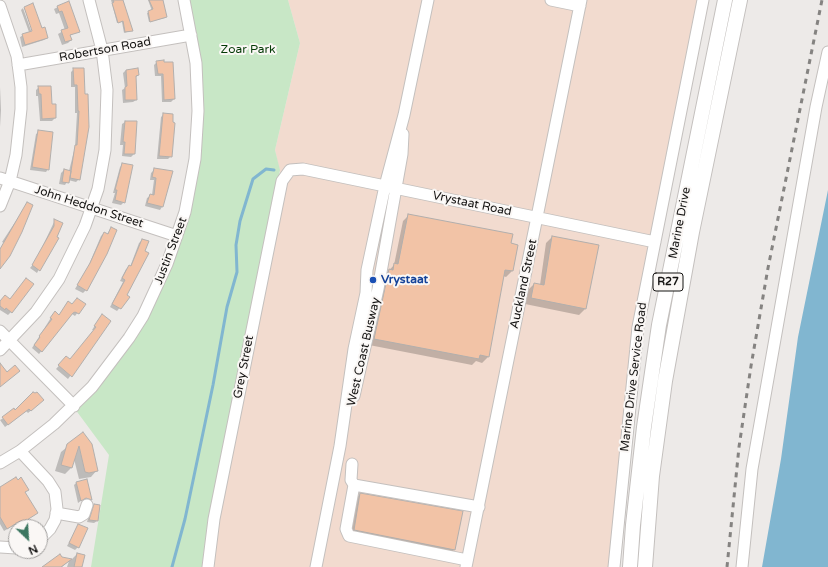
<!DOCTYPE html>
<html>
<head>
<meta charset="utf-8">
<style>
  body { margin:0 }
  #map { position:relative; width:828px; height:567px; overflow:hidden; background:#edeae8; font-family:"Varela Round",sans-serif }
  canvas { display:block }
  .north { position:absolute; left:8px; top:519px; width:40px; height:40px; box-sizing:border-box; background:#faf7f5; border:1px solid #9e9c9b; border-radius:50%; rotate:155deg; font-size:11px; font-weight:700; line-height:16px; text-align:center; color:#151413 }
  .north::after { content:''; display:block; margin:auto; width:14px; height:18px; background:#3b7660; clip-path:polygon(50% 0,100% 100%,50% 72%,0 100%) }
</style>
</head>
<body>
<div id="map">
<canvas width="828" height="567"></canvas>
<div class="north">N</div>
</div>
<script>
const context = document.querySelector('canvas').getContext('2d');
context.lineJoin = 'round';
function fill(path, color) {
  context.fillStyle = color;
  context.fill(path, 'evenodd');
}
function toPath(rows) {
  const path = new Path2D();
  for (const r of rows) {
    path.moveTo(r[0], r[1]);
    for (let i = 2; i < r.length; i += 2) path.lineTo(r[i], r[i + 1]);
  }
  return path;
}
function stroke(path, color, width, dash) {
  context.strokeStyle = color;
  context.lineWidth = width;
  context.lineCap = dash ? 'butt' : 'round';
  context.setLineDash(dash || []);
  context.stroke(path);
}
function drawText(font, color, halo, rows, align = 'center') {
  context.font = font + ' "Varela Round",sans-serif';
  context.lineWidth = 4;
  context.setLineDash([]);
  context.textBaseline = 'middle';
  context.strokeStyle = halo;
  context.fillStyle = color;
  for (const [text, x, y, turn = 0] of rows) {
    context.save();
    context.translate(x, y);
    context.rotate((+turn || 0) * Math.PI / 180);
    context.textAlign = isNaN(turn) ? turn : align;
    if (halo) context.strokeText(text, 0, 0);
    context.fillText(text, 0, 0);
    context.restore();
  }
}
fill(toPath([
  [288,0,703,0,638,327,614,567,208,567,282,181,275,150,300,43]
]), '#f2dbcf');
fill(toPath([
  [189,0,288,0,300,43,275,150,280,170,208,519,202,567,91,567,109,455,75,409,168,272,179,247,188,215,198,170,202,139,203,115,199,55]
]), '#c8e7c6');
fill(toPath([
  [828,190,828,567,762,567,781,459,798,337]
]), '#81b6d0');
fill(toPath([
  [111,0,123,0,130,31,124,33,122,22,117,23],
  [148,0,159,0,165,18,149,22,147,13,152,11],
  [68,2,79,31,69,36,71,40,68,43,62,45,58,34,65,30,59,13,56,14,54,9],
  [32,5,41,29,47,38,44,40,22,47,20,37,29,32,21,10,23,8,33,36,35,35,24,8],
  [157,62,172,63,174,99,171,102,162,102,161,76,155,76,154,65],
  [74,69,84,69,79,179,76,182,68,180,65,185,59,184,61,173,64,170,69,171,75,147,77,113,75,113,75,87,71,87,71,72],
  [126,70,138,75,135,78,136,100,133,102,123,103,122,90,125,88,123,73],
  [0,87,1,110,0,127],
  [39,87,51,105,55,118,52,121,40,121,38,96,36,96,36,90],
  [164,114,171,156,168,159,157,159,161,117],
  [125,122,134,154,131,157,122,156,123,145,120,145,122,124],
  [39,132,48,169,46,172,30,170,36,134],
  [123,164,124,202,121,205,112,203,115,193,113,193,120,167],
  [154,170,171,172,162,207,160,210,145,206,147,198,152,195,154,180,150,180,151,173],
  [27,204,0,268,0,249,4,243,2,242],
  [409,215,517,245,512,271,506,277,503,276,488,357,482,363,476,361,472,365,369,345,383,277,394,265,403,221],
  [55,220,55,238,37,273,30,268,35,262],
  [111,228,86,290,83,293,75,289,88,267,101,236,104,233,107,234],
  [552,237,585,309,579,315,525,304,528,290,534,284,540,285,546,243],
  [142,240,125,295,129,297,117,311,110,307,123,282,120,281,126,269,130,267,139,243],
  [10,300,11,312,8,315,0,310,0,302],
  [68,302,72,305,84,304,75,316,72,314,39,354,32,348,52,316,59,315],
  [99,319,110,321,68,379,56,369,64,360,70,360,94,330,92,330],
  [40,403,28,413,26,411,5,427,0,420,15,412],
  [83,434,97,470,91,477,79,479,74,459,71,468,65,474,55,471,61,452],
  [77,482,91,500,88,502,82,500,78,503,74,485],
  [0,488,28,489,24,493,37,513,16,527,14,525,4,531,0,524],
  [360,494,462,512,454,550,448,556,348,536,354,500],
  [94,505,97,521,94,523,87,522,91,508],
  [77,528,78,547,75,550,67,546],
  [77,554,81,567,67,567,69,561,62,567,43,567,62,558,71,560]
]), '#0003');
stroke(toPath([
  [172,567,185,519,213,385,227,307,237,272,236,245,240,221,253,179,266,169,274,170]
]), '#81b6d0', 3);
const building = toPath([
  [113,0,123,0,133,31,125,32,123,21,118,23,112,3,114,2,113,0],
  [149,0,163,0,167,17,150,22,148,11,153,9,149,0],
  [69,1,80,32,70,35,72,40,65,42,61,30,68,28,62,11,59,12,57,6,69,1],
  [33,3,42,28,45,27,48,38,25,45,22,34,32,31,24,7,33,3],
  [164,60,164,62,173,62,175,99,164,100,163,74,158,74,156,61,164,60],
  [73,68,84,68,85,94,88,94,89,127,80,180,70,178,75,145,77,145,79,111,78,111,77,85,74,85,73,68],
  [138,68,139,75,136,76,137,100,125,100,125,87,127,86,126,70,138,68],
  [38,86,51,86,52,104,56,104,56,118,42,119,41,94,39,94,38,86],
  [163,113,173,114,173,122,175,123,172,157,159,156,163,113],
  [125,121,137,121,135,154,124,154,125,142,123,142,125,121],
  [38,130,53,132,49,170,32,167,38,130],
  [122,163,133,165,125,203,115,200,117,190,115,190,122,163],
  [154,168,173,171,163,207,147,203,150,194,154,195,156,178,152,177,154,168],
  [64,169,71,171,69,183,62,182,64,169],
  [27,202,33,205,22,232,10,256,0,269,0,249,27,202],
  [408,214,513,234,511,243,518,245,513,271,505,270,489,357,480,355,479,359,374,339,389,269,393,270,394,263,398,264,408,214],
  [54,219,63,223,57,237,59,238,40,271,32,265,54,226,54,219],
  [111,227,117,230,107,254,87,291,77,285,90,263,104,232,108,234,111,227],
  [552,236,599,245,586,309,531,298,534,283,544,285,552,236],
  [142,239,149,241,145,251,149,253,127,295,130,297,121,309,112,304,125,280,122,278,129,265,131,266,142,239],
  [26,278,34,284,12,313,6,308,5,310,0,306,0,301,5,295,10,299,26,278],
  [77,298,86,304,79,314,75,312,73,313,42,352,34,345,40,337,39,336,52,319,50,318,55,311,59,315,68,301,72,304,77,298],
  [102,314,111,321,72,377,58,365,66,356,70,359,96,327,94,326,102,314],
  [0,363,7,372,15,365,20,371,0,387,0,363],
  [33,392,35,393,37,392,44,400,31,411,29,409,8,425,2,417,14,408,15,410,33,392],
  [83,432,92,444,98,471,89,473,85,472,79,446,72,468,61,465,67,444,83,432],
  [16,477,18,480,21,477,29,490,25,492,38,513,19,525,17,523,7,529,0,517,0,487,16,477],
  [87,479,92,500,86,498,81,501,76,482,87,479],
  [360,493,463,511,455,550,354,530,360,493],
  [94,504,100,505,98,521,89,520,94,504],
  [78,524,88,528,79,548,69,543,78,524],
  [77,553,85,555,82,567,74,567,77,553],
  [60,554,62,557,72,559,61,567,42,567,60,554]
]);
fill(building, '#f2c3a6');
stroke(building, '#b2afad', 1);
const minor = toPath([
  [551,0,580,6],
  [0,6,17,56,21,87,21,109,16,155,10,181,0,206],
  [18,65,191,35],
  [0,178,177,236],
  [0,331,74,406],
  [0,350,36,312,59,279,85,226,98,189,105,150,107,90,102,50,89,0],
  [354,396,378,289,402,154,403,134],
  [20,451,48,481,55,492,57,509,55,520,50,529,40,539],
  [0,463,20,451,54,424,92,387,129,338,143,316,167,264,185,212,195,159,198,111,196,63,184,0],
  [352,464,351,480,354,485,479,507],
  [354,485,346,529,349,536,467,560],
  [56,513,79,517,84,514,87,505],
  [0,547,16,548],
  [208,567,214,519,282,181,290,170,303,169,655,242],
  [316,567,340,446,354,349,366,293,367,270,385,186,404,115,428,0],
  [466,567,581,0],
  [614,567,638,327,703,0],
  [742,567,752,469,816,107,828,52]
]);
const major = toPath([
  [630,567,633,525,644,427,659,325,725,0],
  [645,567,652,476,665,381,692,232,740,0]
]);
stroke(minor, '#c4c0be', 13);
stroke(major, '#c4c0be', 16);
stroke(minor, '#fff', 11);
stroke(major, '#fff', 14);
stroke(toPath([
  [727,567,739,447,751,366,768,268,822,0]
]), '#858381', 3, [5, 5]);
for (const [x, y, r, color] of [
  [373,280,4,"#1a4fb4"]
]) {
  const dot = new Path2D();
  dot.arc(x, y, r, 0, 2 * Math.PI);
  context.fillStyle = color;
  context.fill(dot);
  stroke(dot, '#faf7f5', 1.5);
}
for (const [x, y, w] of [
  [668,282,30]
]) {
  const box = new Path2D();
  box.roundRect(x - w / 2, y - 9, w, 18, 3);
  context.fillStyle = '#faf7f5';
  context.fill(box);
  stroke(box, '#151413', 1);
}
drawText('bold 11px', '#151413', null, [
  ["R27",668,282]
]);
drawText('12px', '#151413', '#faf7f5', [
  ["Robertson Road",105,50,-10],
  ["Vrystaat Road",472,204,12],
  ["John Heddon Street",89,207,18],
  ["Marine Drive",680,223,-79],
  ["Justin Street",171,251,-69],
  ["Auckland Street",524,284,-78],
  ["West Coast Busway",364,352,-77],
  ["Grey Street",244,367,-79],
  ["Marine Drive Service Road",634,377,-83]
]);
drawText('12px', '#043a06', '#faf7f5', [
  ["Zoar Park",248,50]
]);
drawText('bold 12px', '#164399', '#faf7f5', [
  ["Vrystaat",381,280]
], 'left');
</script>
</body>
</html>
